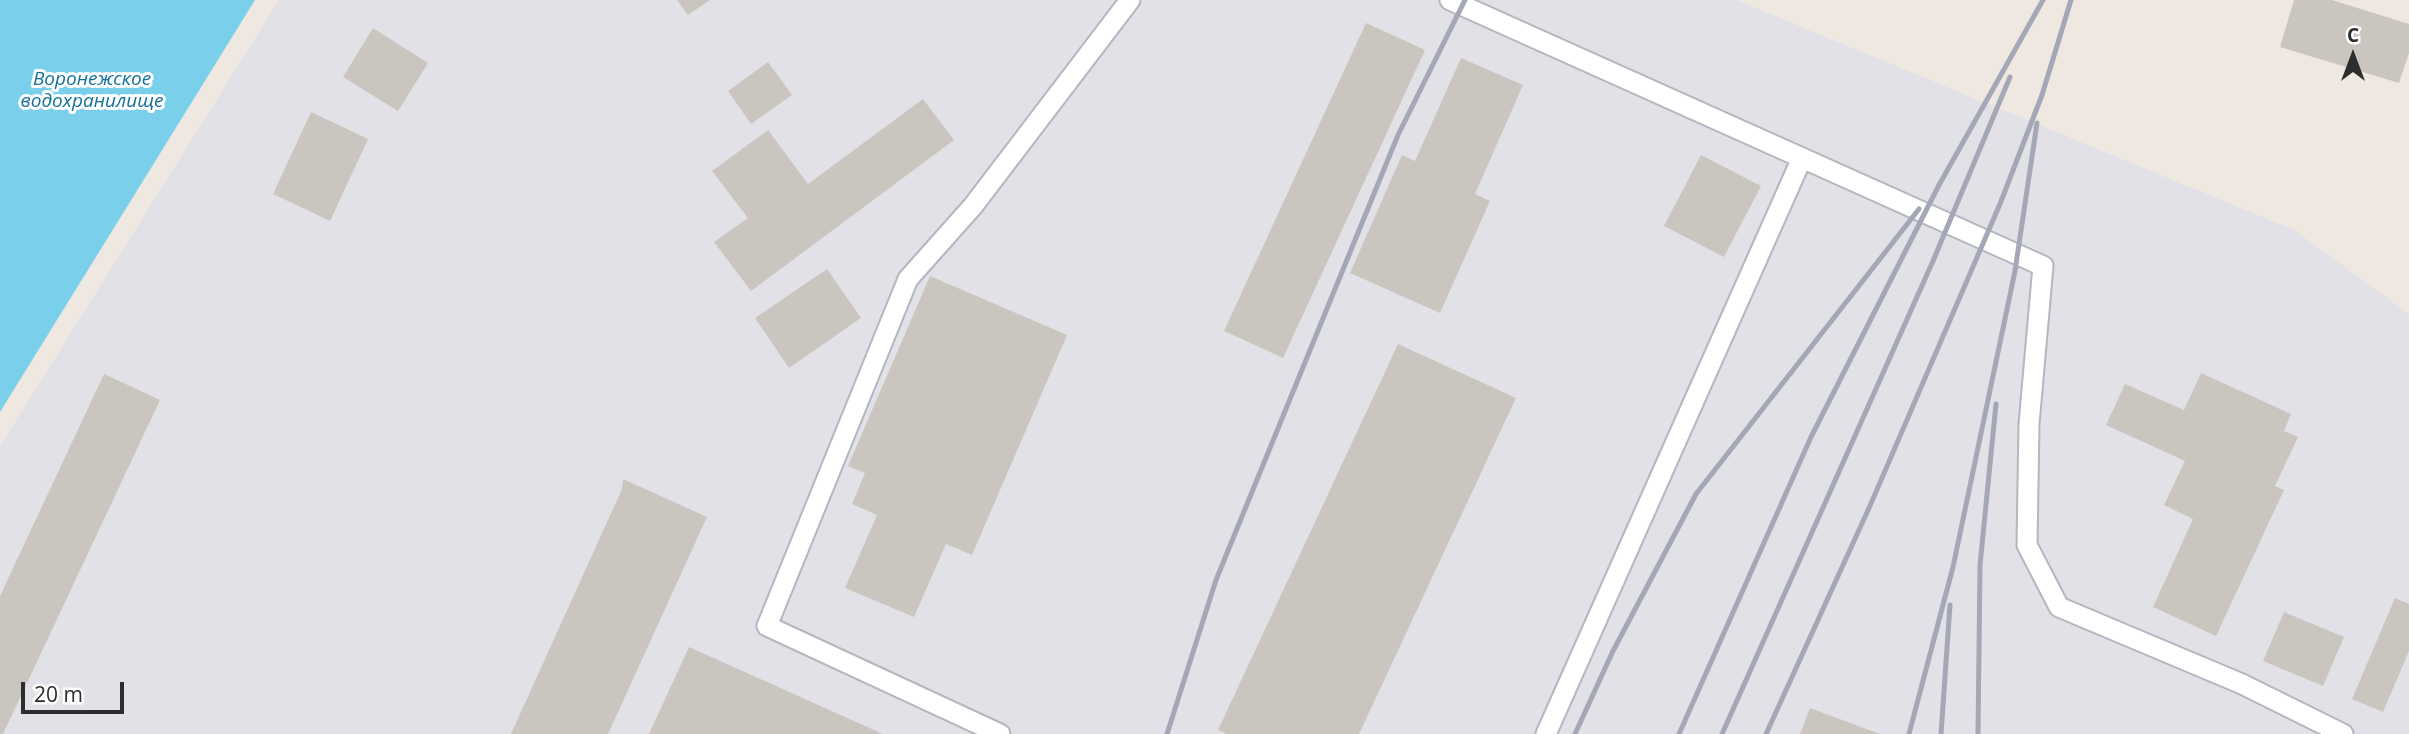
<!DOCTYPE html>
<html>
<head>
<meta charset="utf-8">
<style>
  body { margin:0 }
  #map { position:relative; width:2409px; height:734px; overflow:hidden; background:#eee8e1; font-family:"Open Sans",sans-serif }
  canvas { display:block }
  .north { position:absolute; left:2318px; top:21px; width:70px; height:70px; -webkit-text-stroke:5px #fff; paint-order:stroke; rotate:0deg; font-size:19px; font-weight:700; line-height:28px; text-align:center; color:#2d2d2d }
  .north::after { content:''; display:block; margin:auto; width:24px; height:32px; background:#2d2d2d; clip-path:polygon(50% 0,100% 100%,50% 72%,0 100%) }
  .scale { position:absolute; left:21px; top:682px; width:103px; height:32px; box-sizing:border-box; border:4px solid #2d2d2d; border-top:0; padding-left:9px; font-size:21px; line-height:24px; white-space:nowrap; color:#2d2d2d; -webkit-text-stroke:5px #fff; paint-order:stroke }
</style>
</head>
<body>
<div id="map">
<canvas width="2409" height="734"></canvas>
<div class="north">С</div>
<div class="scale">20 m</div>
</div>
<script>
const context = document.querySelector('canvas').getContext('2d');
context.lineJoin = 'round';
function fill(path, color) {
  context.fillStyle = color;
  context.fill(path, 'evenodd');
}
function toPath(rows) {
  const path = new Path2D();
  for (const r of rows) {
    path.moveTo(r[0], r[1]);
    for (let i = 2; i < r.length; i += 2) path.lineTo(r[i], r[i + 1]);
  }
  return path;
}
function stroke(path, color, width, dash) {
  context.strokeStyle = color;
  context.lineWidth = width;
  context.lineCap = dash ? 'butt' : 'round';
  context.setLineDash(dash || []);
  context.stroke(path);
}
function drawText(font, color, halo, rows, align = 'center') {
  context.font = font + ' "Open Sans",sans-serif';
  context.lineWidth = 6;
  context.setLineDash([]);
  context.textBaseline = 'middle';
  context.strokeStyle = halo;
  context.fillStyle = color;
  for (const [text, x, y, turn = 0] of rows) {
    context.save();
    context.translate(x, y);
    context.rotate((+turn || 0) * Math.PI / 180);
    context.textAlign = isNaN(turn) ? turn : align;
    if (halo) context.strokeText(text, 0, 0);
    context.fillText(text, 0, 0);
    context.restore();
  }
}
fill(toPath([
  [279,0,1736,0,2294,230,2409,314,2409,734,0,734,0,446]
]), '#e2e1e7');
fill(toPath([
  [0,0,255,0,0,412]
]), '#7ad0ea');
fill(toPath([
  [677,0,710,0,688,15],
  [2294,0,2332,0,2409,24,2409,53,2399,83,2280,47],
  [1366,23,1425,50,1283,358,1224,331],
  [373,28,428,63,398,111,343,77],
  [1461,58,1523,85,1475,194,1490,201,1440,313,1350,273,1402,155,1415,161],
  [768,62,792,95,751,124,728,91],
  [923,99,954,140,751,291,714,242,748,218,712,171,768,130,808,184],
  [311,112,368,139,330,221,273,194],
  [1701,155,1761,186,1724,257,1664,226],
  [827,269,861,318,789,368,755,318],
  [930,276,1067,335,972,555,946,544,914,617,845,588,877,515,852,504,865,473,848,466],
  [1398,344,1516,398,1359,734,1227,734,1218,730],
  [2201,373,2291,414,2284,431,2298,437,2275,486,2284,490,2216,636,2153,607,2193,519,2164,505,2185,461,2106,425,2125,384,2184,410],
  [104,374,160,400,3,734,0,734,0,596],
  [623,479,707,517,608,734,511,734,622,489],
  [2395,598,2409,604,2409,651,2383,712,2352,699],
  [2284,612,2344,637,2323,686,2263,661],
  [689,647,883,734,649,734],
  [1810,708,1880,734,1800,734]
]), '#cac6bf');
const lane = toPath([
  [1450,0,2043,266,2029,424,2027,545,2059,607,2242,684,2343,734],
  [1000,734,767,626,908,279,973,206,1130,0],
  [1546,734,1802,158]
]);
stroke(lane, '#b4b7c0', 23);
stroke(lane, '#fff', 19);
stroke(toPath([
  [1167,734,1216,580,1398,135,1465,0],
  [1575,734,1613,651,1696,494,1919,209],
  [1679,734,1811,437,1939,185,2043,0],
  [1722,734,1933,261,2010,77],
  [1766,734,1869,508,2000,204,2042,95,2071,0],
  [1909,734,1953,567,2015,271,2037,123],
  [1941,734,1950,605],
  [1978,734,1980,565,1996,404]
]), '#a3a7b6', 5);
drawText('italic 19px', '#14719a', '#fff', [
  ["Воронежское",92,80],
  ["водохранилище",92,102]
]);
</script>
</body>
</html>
